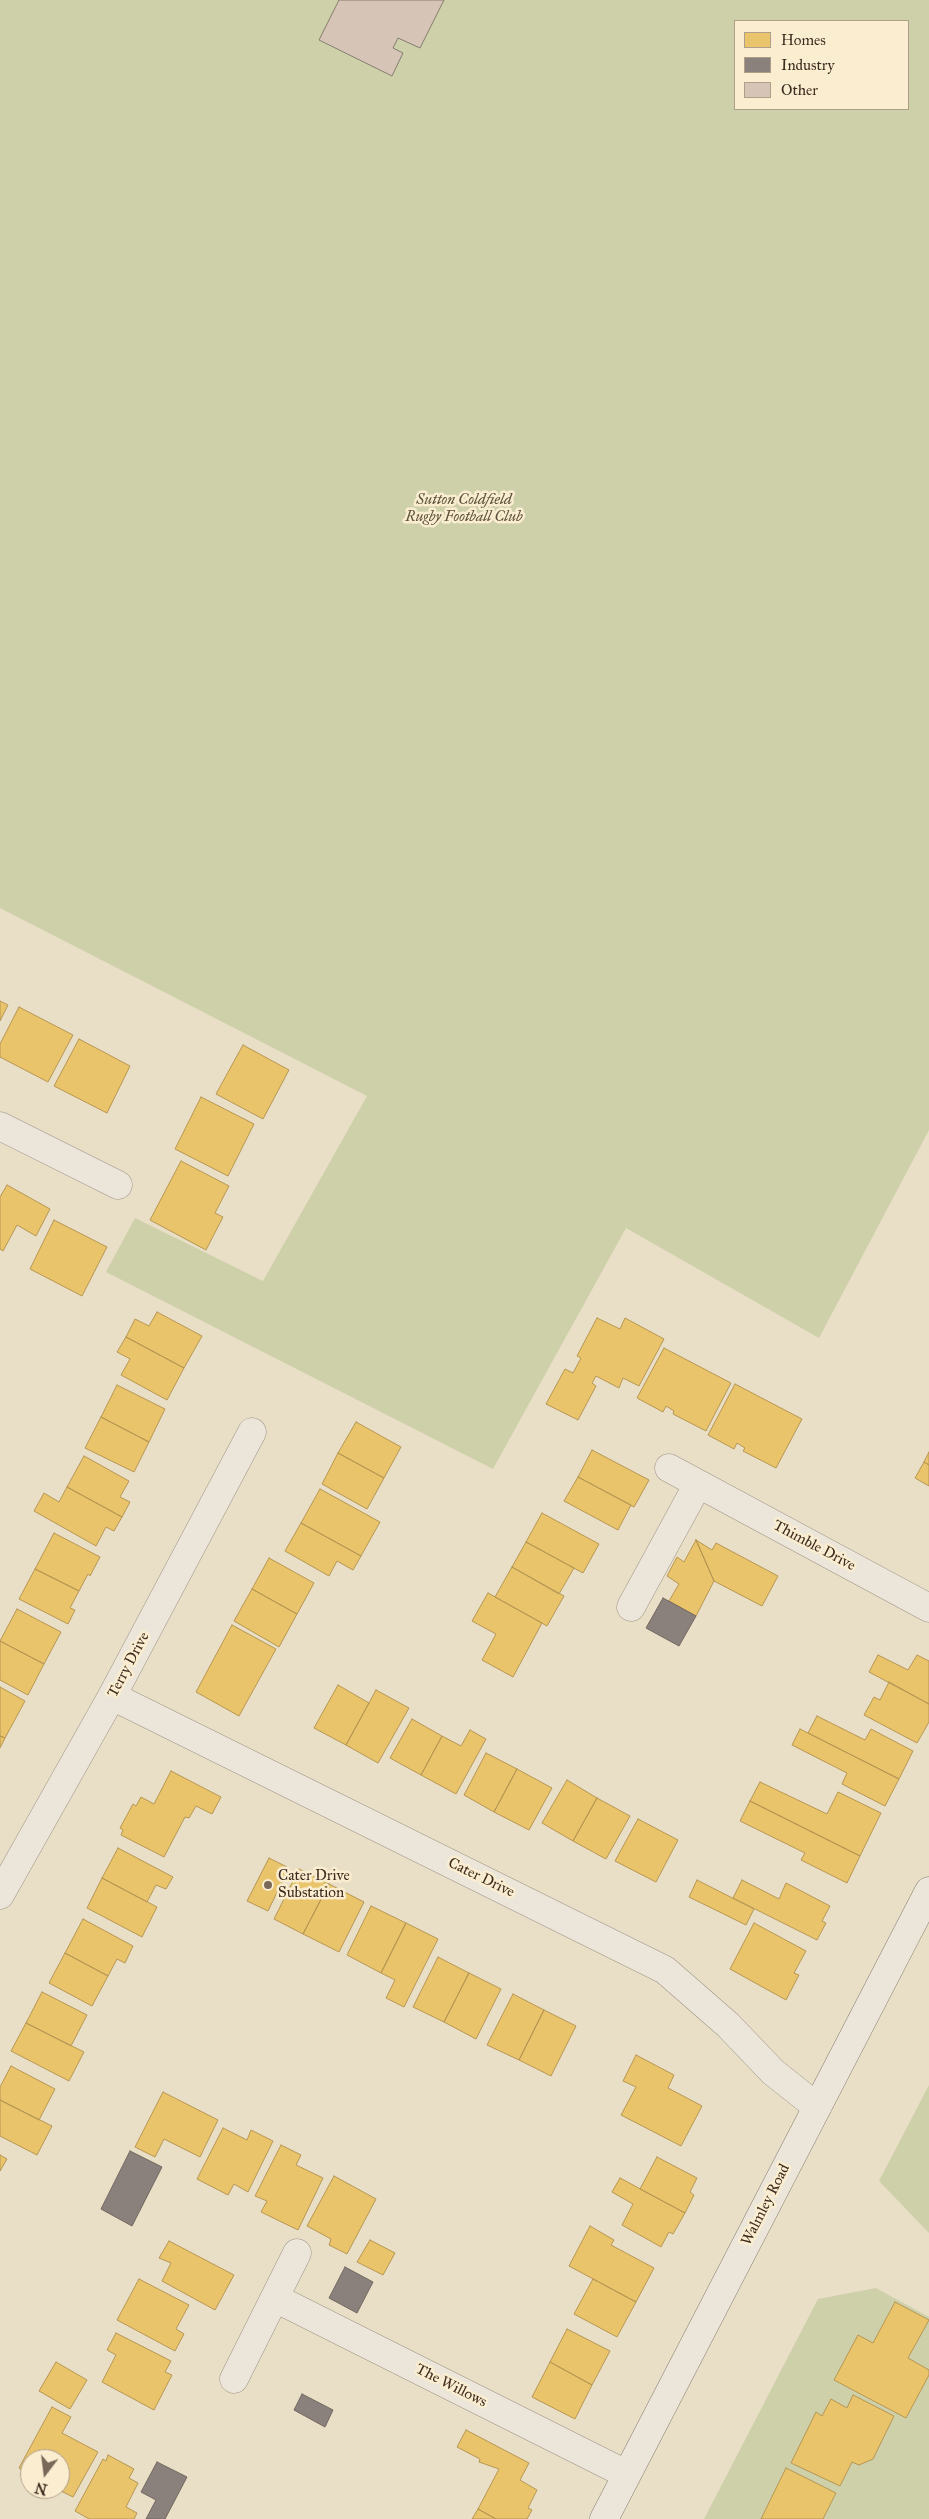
<!DOCTYPE html>
<html>
<head>
<meta charset="utf-8">
<style>
  body { margin:0 }
  #map { position:relative; width:929px; height:2519px; overflow:hidden; background:#e9dec6; font-family:"IM FELL Great Primer",serif }
  canvas { display:block }
  .legend { position:absolute; left:734px; top:20px; width:175px; height:90px; box-sizing:border-box; background:#faedd0; border:1px solid #af9f89; margin:0; padding:6px 9px; list-style:none; font-size:15px; color:#3e2a1e }
  .legend li { display:flex; align-items:center; gap:10px; height:25px }
  .legend b { width:25px; border:1px solid #af9f89 }
  .north { position:absolute; left:20px; top:2449px; width:50px; height:50px; box-sizing:border-box; background:#faedd0; border:1px solid #af9f89; border-radius:50%; rotate:195deg; font-size:14px; font-weight:700; line-height:20px; text-align:center; color:#3e2a1e }
  .north::after { content:''; display:block; margin:auto; width:18px; height:22px; background:#7a6959; clip-path:polygon(50% 0,100% 100%,50% 72%,0 100%) }
</style>
</head>
<body>
<div id="map">
<canvas width="929" height="2519"></canvas>
<ul class="legend">
<li><b style="height:14px;background:#e9c46a"></b>Homes</li>
<li><b style="height:14px;background:#8a817c"></b>Industry</li>
<li><b style="height:14px;background:#d6c5b6"></b>Other</li>
</ul>
<div class="north">N</div>
</div>
<script>
const context = document.querySelector('canvas').getContext('2d');
context.lineJoin = 'round';
function fill(path, color) {
  context.fillStyle = color;
  context.fill(path, 'evenodd');
}
function toPath(rows) {
  const path = new Path2D();
  for (const r of rows) {
    path.moveTo(r[0], r[1]);
    for (let i = 2; i < r.length; i += 2) path.lineTo(r[i], r[i + 1]);
  }
  return path;
}
function stroke(path, color, width, dash) {
  context.strokeStyle = color;
  context.lineWidth = width;
  context.lineCap = dash ? 'butt' : 'round';
  context.setLineDash(dash || []);
  context.stroke(path);
}
function drawText(font, color, halo, rows, align = 'center') {
  context.font = font + ' "IM FELL Great Primer",serif';
  context.lineWidth = 5;
  context.setLineDash([]);
  context.textBaseline = 'middle';
  context.strokeStyle = halo;
  context.fillStyle = color;
  for (const [text, x, y, turn = 0] of rows) {
    context.save();
    context.translate(x, y);
    context.rotate((+turn || 0) * Math.PI / 180);
    context.textAlign = isNaN(turn) ? turn : align;
    if (halo) context.strokeText(text, 0, 0);
    context.fillText(text, 0, 0);
    context.restore();
  }
}
fill(toPath([
  [0,0,929,0,929,1130,819,1338,626,1228,493,1469,106,1272,135,1218,263,1281,367,1096,0,908],
  [735,21,908,21,908,109,735,109],
  [929,2085,929,2233,879,2181],
  [876,2288,929,2317,929,2519,704,2519,818,2299]
]), '#ced0aa');
const homes = toPath([
  [0,1001,8,1005,0,1021,0,1001],
  [19,1007,73,1035,48,1082,0,1057,0,1044,19,1007],
  [79,1039,130,1066,107,1113,54,1086,79,1039],
  [243,1045,289,1070,263,1119,216,1094,243,1045],
  [201,1097,254,1124,228,1176,175,1149,201,1097],
  [181,1161,229,1186,215,1213,223,1217,206,1250,150,1220,181,1161],
  [7,1185,50,1209,36,1236,17,1225,3,1251,0,1249,0,1197,7,1185],
  [54,1220,107,1247,82,1296,30,1269,54,1220],
  [157,1312,202,1336,184,1368,126,1337,135,1319,149,1326,157,1312],
  [597,1318,620,1329,625,1318,664,1339,639,1386,623,1378,619,1388,596,1376,592,1383,596,1386,578,1420,546,1404,565,1369,573,1373,581,1358,577,1356,597,1318],
  [126,1337,184,1368,167,1400,121,1375,130,1359,117,1352,126,1337],
  [664,1348,731,1383,706,1431,673,1414,674,1411,666,1406,663,1412,637,1398,664,1348],
  [735,1384,802,1419,776,1468,743,1451,745,1448,737,1443,734,1449,708,1435,735,1384],
  [117,1385,165,1409,149,1442,101,1417,117,1385],
  [101,1417,149,1442,134,1472,85,1448,101,1417],
  [356,1422,401,1447,384,1478,338,1453,356,1422],
  [592,1450,649,1480,634,1507,578,1477,592,1450],
  [929,1452,929,1465,924,1462,929,1452],
  [338,1453,384,1478,367,1509,322,1484,338,1453],
  [84,1456,129,1481,120,1497,130,1502,122,1517,67,1487,84,1456],
  [924,1462,929,1465,929,1486,915,1478,924,1462],
  [578,1477,631,1505,618,1530,564,1501,578,1477],
  [67,1487,122,1517,114,1531,106,1527,96,1546,34,1511,44,1493,59,1502,67,1487],
  [320,1489,380,1522,361,1556,301,1523,320,1489],
  [542,1513,599,1544,583,1573,526,1542,542,1513],
  [301,1523,361,1556,353,1570,337,1561,329,1576,285,1551,301,1523],
  [54,1533,100,1557,90,1576,88,1574,79,1591,35,1569,54,1533],
  [696,1540,712,1550,716,1543,778,1576,762,1606,714,1581,696,1540],
  [696,1540,714,1581,696,1616,669,1601,679,1584,667,1576,677,1557,684,1562,696,1540],
  [526,1542,574,1568,559,1594,512,1567,526,1542],
  [269,1558,314,1583,297,1614,252,1589,269,1558],
  [512,1567,564,1596,547,1626,495,1597,512,1567],
  [35,1569,79,1591,70,1608,75,1610,68,1624,19,1599,35,1569],
  [252,1589,297,1614,279,1647,234,1621,252,1589],
  [488,1593,542,1623,513,1677,482,1660,496,1634,472,1621,488,1593],
  [17,1609,61,1632,44,1664,0,1641,17,1609],
  [232,1625,276,1649,239,1716,196,1692,232,1625],
  [0,1641,44,1664,28,1695,0,1680,0,1641],
  [878,1655,908,1670,917,1655,929,1661,929,1704,869,1672,878,1655],
  [889,1682,929,1704,929,1722,917,1743,864,1715,874,1697,880,1700,889,1682],
  [338,1685,369,1703,346,1745,314,1728,338,1685],
  [0,1687,25,1701,5,1738,0,1736,0,1687],
  [376,1690,409,1708,378,1763,346,1745,376,1690],
  [817,1716,865,1740,871,1729,913,1751,899,1779,808,1733,817,1716],
  [412,1719,442,1736,421,1775,390,1758,412,1719],
  [800,1729,899,1779,885,1806,842,1784,847,1773,792,1745,800,1729],
  [470,1730,486,1739,456,1794,421,1775,442,1736,461,1746,470,1730],
  [0,1736,5,1738,0,1748,0,1736],
  [486,1753,517,1769,494,1812,464,1795,486,1753],
  [517,1769,552,1788,529,1830,494,1812,517,1769],
  [171,1771,221,1797,212,1814,196,1806,189,1818,185,1817,164,1857,121,1835,123,1830,120,1828,133,1804,136,1806,141,1797,154,1804,171,1771],
  [567,1780,597,1798,573,1841,542,1823,567,1780],
  [760,1782,827,1814,838,1792,881,1813,860,1856,750,1801,760,1782],
  [597,1798,630,1816,606,1859,573,1841,597,1798],
  [750,1801,860,1856,847,1883,801,1860,805,1853,740,1821,750,1801],
  [638,1819,678,1840,656,1882,615,1861,638,1819],
  [118,1848,173,1877,166,1889,156,1885,147,1902,102,1878,118,1848],
  [269,1858,289,1868,268,1911,247,1901,269,1858],
  [299,1869,329,1884,303,1934,274,1919,299,1869],
  [102,1878,157,1907,142,1937,87,1908,102,1878],
  [697,1880,754,1909,746,1925,689,1897,697,1880],
  [742,1880,779,1899,786,1883,830,1906,822,1921,826,1923,817,1940,733,1898,742,1880],
  [329,1884,364,1902,339,1952,303,1934,329,1884],
  [371,1906,406,1923,381,1973,347,1955,371,1906],
  [83,1919,133,1946,125,1963,117,1959,108,1976,65,1953,83,1919],
  [406,1923,438,1939,404,2007,386,1998,395,1980,381,1973,406,1923],
  [754,1923,806,1951,794,1973,799,1975,786,2000,730,1969,754,1923],
  [65,1953,108,1976,92,2006,49,1983,65,1953],
  [438,1957,469,1973,444,2022,413,2007,438,1957],
  [469,1973,501,1989,476,2039,444,2022,469,1973],
  [42,1992,87,2015,71,2046,26,2023,42,1992],
  [513,1994,544,2010,519,2060,487,2045,513,1994],
  [544,2010,576,2026,551,2076,519,2060,544,2010],
  [26,2023,84,2052,69,2081,11,2051,26,2023],
  [636,2055,674,2075,668,2088,702,2106,681,2146,621,2115,636,2087,623,2081,636,2055],
  [11,2066,55,2089,39,2120,0,2100,0,2087,11,2066],
  [163,2092,218,2120,200,2157,164,2139,155,2157,135,2147,163,2092],
  [0,2100,52,2126,37,2155,0,2136,0,2100],
  [223,2128,247,2140,251,2130,273,2141,248,2192,234,2184,228,2195,197,2179,223,2128],
  [281,2145,301,2155,296,2165,323,2178,298,2230,261,2212,267,2201,255,2196,281,2145],
  [0,2155,7,2159,0,2171,0,2155],
  [657,2157,697,2178,690,2192,694,2195,685,2213,640,2189,657,2157],
  [334,2176,376,2199,347,2254,329,2245,331,2239,307,2226,334,2176],
  [620,2178,685,2213,673,2234,669,2232,661,2247,622,2225,633,2204,612,2192,620,2178],
  [590,2226,614,2240,611,2245,654,2268,636,2302,569,2266,590,2226],
  [370,2240,395,2253,383,2275,357,2262,370,2240],
  [169,2241,234,2275,215,2310,162,2281,171,2263,159,2258,169,2241],
  [139,2279,189,2305,176,2329,184,2334,175,2351,117,2320,139,2279],
  [593,2279,636,2302,617,2337,574,2314,593,2279],
  [895,2302,929,2320,908,2358,929,2370,929,2375,906,2418,834,2380,858,2335,873,2343,895,2302],
  [567,2329,610,2351,592,2385,550,2362,567,2329],
  [116,2333,171,2361,165,2372,172,2375,154,2410,102,2382,116,2355,107,2350,116,2333],
  [56,2362,87,2380,70,2409,39,2391,56,2362],
  [550,2362,592,2385,575,2419,532,2397,550,2362],
  [853,2395,894,2416,873,2459,859,2465,852,2462,840,2486,791,2463,816,2412,822,2416,831,2399,847,2408,853,2395],
  [52,2407,71,2417,62,2433,98,2452,73,2497,57,2489,60,2489,60,2459,30,2459,30,2474,19,2468,52,2407],
  [466,2430,529,2463,520,2480,537,2490,528,2508,532,2510,527,2519,496,2519,478,2509,499,2469,479,2462,480,2459,457,2447,466,2430],
  [108,2455,134,2469,129,2478,138,2483,126,2507,137,2513,134,2519,89,2519,75,2511,103,2459,106,2461,108,2455],
  [786,2468,836,2493,823,2519,761,2519,786,2468],
  [478,2509,496,2519,472,2519,478,2509]
]);
fill(homes, '#e9c46a');
stroke(homes, '#b69653', 1);
const industry = toPath([
  [663,1598,696,1616,679,1646,646,1628,663,1598],
  [130,2151,162,2167,132,2226,101,2209,130,2151],
  [345,2267,373,2282,357,2313,329,2298,345,2267],
  [302,2394,333,2410,325,2427,294,2410,302,2394],
  [157,2462,187,2477,165,2519,146,2519,156,2500,141,2492,157,2462]
]);
fill(industry, '#8a817c');
stroke(industry, '#736760', 1);
const building = toPath([
  [339,0,444,0,420,48,398,38,393,48,403,53,392,76,319,40,339,0]
]);
fill(building, '#d6c5b6');
stroke(building, '#857d6f', 1);
const street = toPath([
  [0,1126,118,1185],
  [669,1468,929,1608],
  [631,1607,698,1484],
  [112,1696,665,1970,728,2025,773,2072,817,2107],
  [0,1895,112,1696,252,1432],
  [275,2298,626,2474],
  [234,2379,297,2253]
]);
const secondary = toPath([
  [604,2519,929,1891]
]);
stroke(street, '#9d9486', 29);
stroke(secondary, '#857d6f', 29);
stroke(street, '#ece6da', 28);
stroke(secondary, '#ece6da', 28);
for (const [x, y, r, color] of [
  [268,1885,5,"#7a6959"]
]) {
  const dot = new Path2D();
  dot.arc(x, y, r, 0, 2 * Math.PI);
  context.fillStyle = color;
  context.fill(dot);
  stroke(dot, '#faedd0', 2);
}
drawText('italic 15px', '#5c513b', '#faedd0', [
  ["Sutton Coldfield",464,500],
  ["Rugby Football Club",464,517]
]);
drawText('15px', '#3e2a1e', '#faedd0', [
  ["Thimble Drive",814,1546,28],
  ["Terry Drive",129,1665,-62],
  ["Cater Drive",481,1878,26],
  ["Walmley Road",766,2205,-63],
  ["The Willows",451,2386,27]
]);
drawText('15px', '#3e2a1e', '#faedd0', [
  ["Cater Drive",278,1876],
  ["Substation",278,1893]
], 'left');
</script>
</body>
</html>
